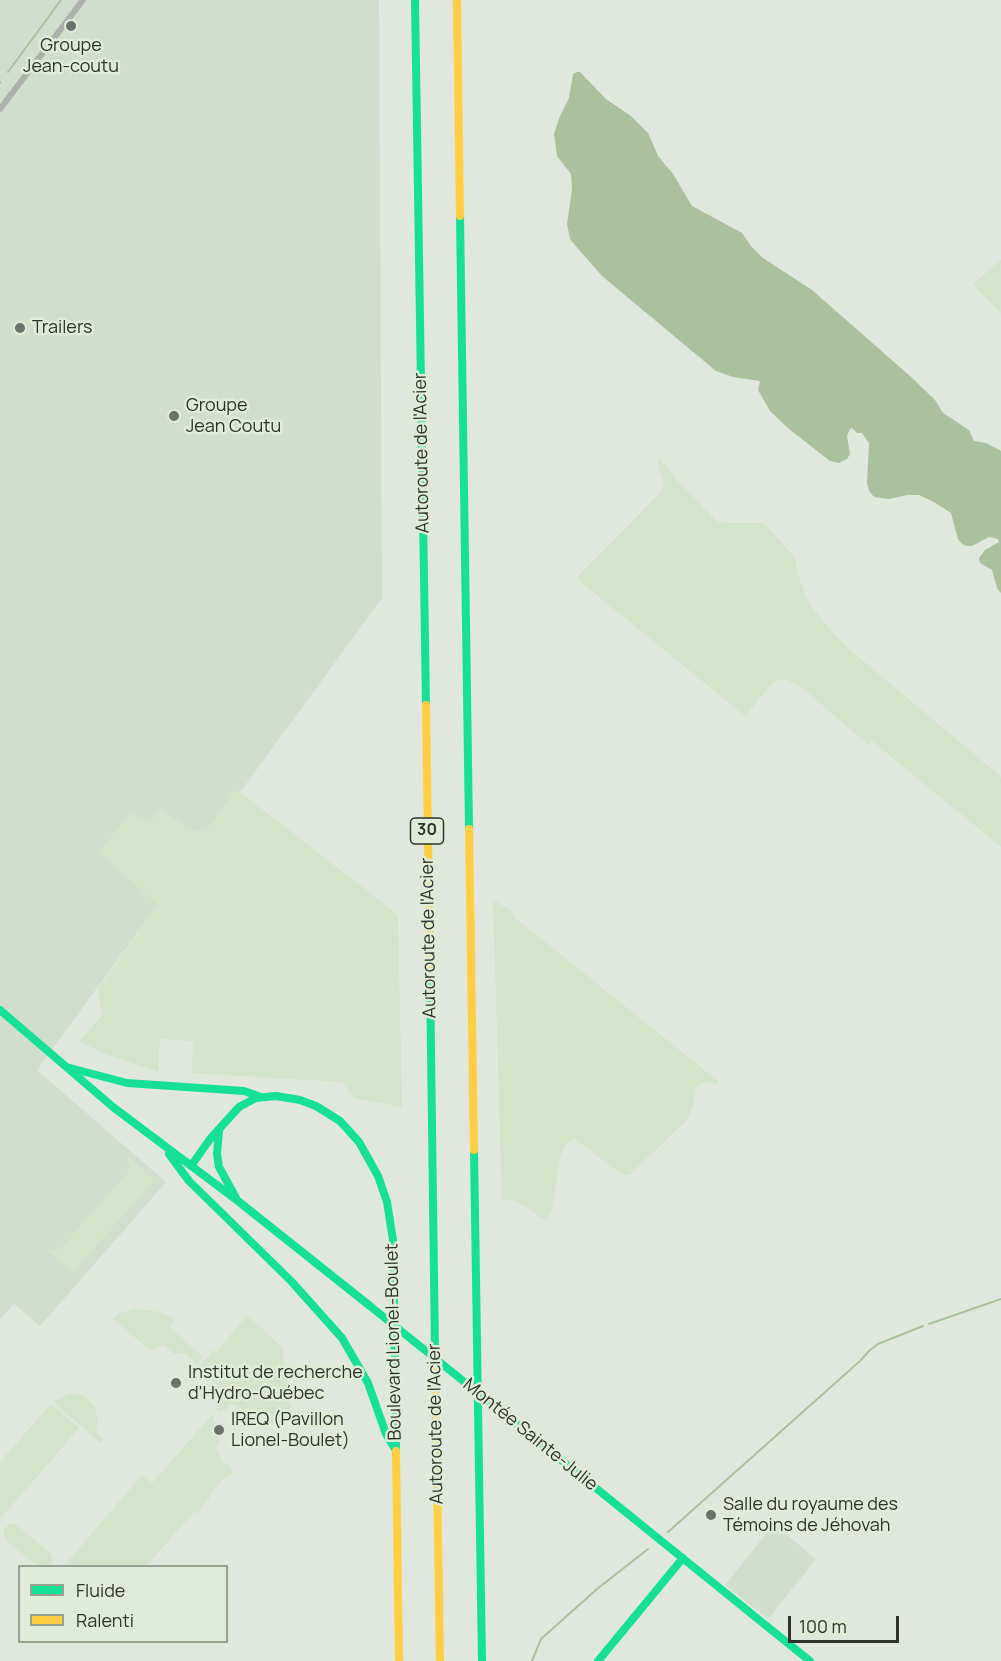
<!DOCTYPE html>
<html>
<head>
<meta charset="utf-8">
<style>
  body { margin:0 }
  #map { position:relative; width:1001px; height:1661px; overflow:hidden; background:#e0e7dc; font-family:Manrope,sans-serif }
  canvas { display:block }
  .legend { position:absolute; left:18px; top:1565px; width:210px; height:78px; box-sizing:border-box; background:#dfecd7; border:2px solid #98a293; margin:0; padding:8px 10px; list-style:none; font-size:18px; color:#2e332c }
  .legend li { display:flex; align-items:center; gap:12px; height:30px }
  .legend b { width:30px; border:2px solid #98a293 }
  .scale { position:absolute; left:788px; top:1616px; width:111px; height:27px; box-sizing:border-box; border:3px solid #2e332c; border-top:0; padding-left:8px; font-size:18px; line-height:21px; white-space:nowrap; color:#2e332c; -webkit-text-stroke:4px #dfecd7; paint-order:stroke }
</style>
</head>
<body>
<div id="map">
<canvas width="1001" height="1661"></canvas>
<ul class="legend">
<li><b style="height:8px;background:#16e098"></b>Fluide</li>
<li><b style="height:8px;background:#ffcf43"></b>Ralenti</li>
</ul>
<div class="scale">100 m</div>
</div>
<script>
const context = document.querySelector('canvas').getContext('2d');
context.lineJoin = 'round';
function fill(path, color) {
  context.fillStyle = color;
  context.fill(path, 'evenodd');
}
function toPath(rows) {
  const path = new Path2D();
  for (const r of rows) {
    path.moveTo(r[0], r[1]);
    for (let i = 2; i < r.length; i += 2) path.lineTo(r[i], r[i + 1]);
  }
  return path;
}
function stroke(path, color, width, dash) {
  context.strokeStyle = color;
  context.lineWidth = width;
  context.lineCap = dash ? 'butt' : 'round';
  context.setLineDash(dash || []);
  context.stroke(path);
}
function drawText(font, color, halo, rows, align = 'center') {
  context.font = font + ' Manrope,sans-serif';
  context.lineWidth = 5;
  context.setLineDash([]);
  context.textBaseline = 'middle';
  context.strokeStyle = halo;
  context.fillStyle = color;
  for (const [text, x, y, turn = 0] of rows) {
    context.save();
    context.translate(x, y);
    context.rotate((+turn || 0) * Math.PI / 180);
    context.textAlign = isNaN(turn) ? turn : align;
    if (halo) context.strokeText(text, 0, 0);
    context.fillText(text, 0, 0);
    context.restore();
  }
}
fill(toPath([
  [0,0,379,0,382,598,37,1070,166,1182,40,1326,14,1304,0,1319],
  [774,1524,816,1559,768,1619,725,1585]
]), '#d1decb');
fill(toPath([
  [1001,260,1001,313,975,287,974,283],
  [659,458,677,480,717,521,721,523,763,523,794,556,801,583,809,603,833,633,848,648,1001,777,1001,847,872,741,866,746,864,741,799,685,785,679,773,682,745,716,576,578,663,490,664,483,658,467],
  [236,789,398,915,402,1107,354,1098,342,1082,192,1073,193,1041,160,1039,158,1072,103,1053,79,1041,102,1016,98,989,158,905,99,852,132,811,149,823,160,809,189,829,206,831],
  [493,900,509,909,515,918,718,1081,716,1085,713,1082,700,1084,696,1088,693,1107,686,1121,629,1175,623,1175,575,1139,569,1141,564,1147,561,1155,551,1212,547,1219,542,1219,526,1206,515,1201,502,1199],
  [127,1155,155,1180,73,1272,47,1250,56,1250,62,1247,127,1173,130,1167],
  [136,1309,155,1311,172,1317,175,1320,169,1327,203,1357,197,1364,184,1353,174,1354,164,1345,159,1346,151,1351,113,1319,118,1314],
  [247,1315,282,1347,292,1419,273,1425,266,1420,267,1414,248,1409,246,1414,234,1404,230,1404,225,1411,222,1409,219,1412,216,1409,228,1395,197,1368,213,1350,216,1352],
  [69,1394,84,1396,95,1407,98,1419,96,1433,104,1440,101,1443,53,1402],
  [51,1404,79,1428,0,1519,0,1462],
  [212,1415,215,1418,213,1421,218,1425,216,1429,218,1432,220,1445,216,1447,224,1464,228,1464,231,1467,232,1473,224,1478,211,1493,209,1499,198,1512,193,1513,146,1566,64,1566,142,1475,152,1483],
  [10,1523,16,1524,51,1554,52,1559,51,1566,37,1566,6,1540,3,1531]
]), '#d3e4ca');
fill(toPath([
  [577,72,580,72,606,99,631,116,648,133,658,156,673,174,692,206,742,233,751,246,763,258,812,290,910,376,935,400,943,413,969,430,974,441,986,443,1001,451,1001,593,997,588,992,570,980,563,979,558,985,550,999,542,998,539,989,537,972,546,967,546,962,544,958,539,951,513,932,501,919,495,907,495,889,499,874,497,869,491,867,483,869,443,862,433,857,433,852,428,850,429,847,436,850,454,847,459,839,463,830,461,789,429,770,411,758,390,760,381,733,377,716,371,602,276,574,244,570,239,567,224,572,189,571,174,557,156,554,134,560,116,569,98,573,74]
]), '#a9c19c');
stroke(toPath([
  [8,72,61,0],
  [0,83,0,82],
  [929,1324,1001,1299],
  [668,1532,860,1361,870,1350,878,1344,923,1326],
  [532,1661,541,1639,597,1589,648,1549]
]), '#a9c19c', 2);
stroke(toPath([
  [0,109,83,0]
]), '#aeb0ac', 6);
stroke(toPath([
  [415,0,426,705],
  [460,216,469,829],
  [430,973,435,1353],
  [0,1010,113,1107,238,1201,370,1306],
  [70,1068,127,1083,244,1091,261,1097],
  [219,1131,217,1154,219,1167,236,1198],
  [474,1150,482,1661],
  [169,1154,189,1181,291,1281,342,1338,368,1383,386,1434,395,1449],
  [191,1166,210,1139,239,1107,256,1098,276,1096,300,1100,316,1106,340,1121,359,1142,378,1176,387,1202,393,1240,396,1451],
  [503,1413,810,1661],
  [598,1661,683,1558]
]), '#16e098', 8);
stroke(toPath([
  [457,0,460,216],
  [426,705,430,973],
  [469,829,474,1150],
  [435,1353,440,1661],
  [396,1451,399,1661]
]), '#ffcf43', 8);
stroke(toPath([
  [370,1306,503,1413]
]), '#16e098', 8);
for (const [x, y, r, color] of [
  [71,26,6,"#6c726a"],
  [20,328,6,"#6c726a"],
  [174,416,6,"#6c726a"],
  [176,1383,6,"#6c726a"],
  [219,1430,6,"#6c726a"],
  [711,1515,6,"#6c726a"]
]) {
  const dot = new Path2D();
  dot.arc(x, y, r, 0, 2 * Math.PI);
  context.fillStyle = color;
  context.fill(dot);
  stroke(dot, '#dfecd7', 2);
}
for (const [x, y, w] of [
  [427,831,33]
]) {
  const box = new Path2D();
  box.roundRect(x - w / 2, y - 13, w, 26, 4.5);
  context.fillStyle = '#dfecd7';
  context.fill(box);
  stroke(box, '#2e332c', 1.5);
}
drawText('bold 16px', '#2e332c', null, [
  ["30",427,831]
]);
drawText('18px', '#2e332c', '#dfecd7', [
  ["Groupe",71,46,"center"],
  ["Jean-coutu",71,67,"center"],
  ["Trailers",32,328],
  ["Groupe",186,406],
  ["Jean Coutu",186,427],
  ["Institut de recherche",188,1373],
  ["d'Hydro-Québec",188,1394],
  ["IREQ (Pavillon",231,1420],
  ["Lionel-Boulet)",231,1441],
  ["Salle du royaume des",723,1505],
  ["Témoins de Jéhovah",723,1526]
], 'left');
drawText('18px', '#2e332c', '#dfecd7', [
  ["Autoroute de l'Acier",422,453,-91],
  ["Autoroute de l'Acier",429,938,-91],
  ["Boulevard Lionel-Boulet",394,1342,-91],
  ["Autoroute de l'Acier",436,1424,-91],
  ["Montée Sainte-Julie",530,1435,39]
]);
</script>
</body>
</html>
